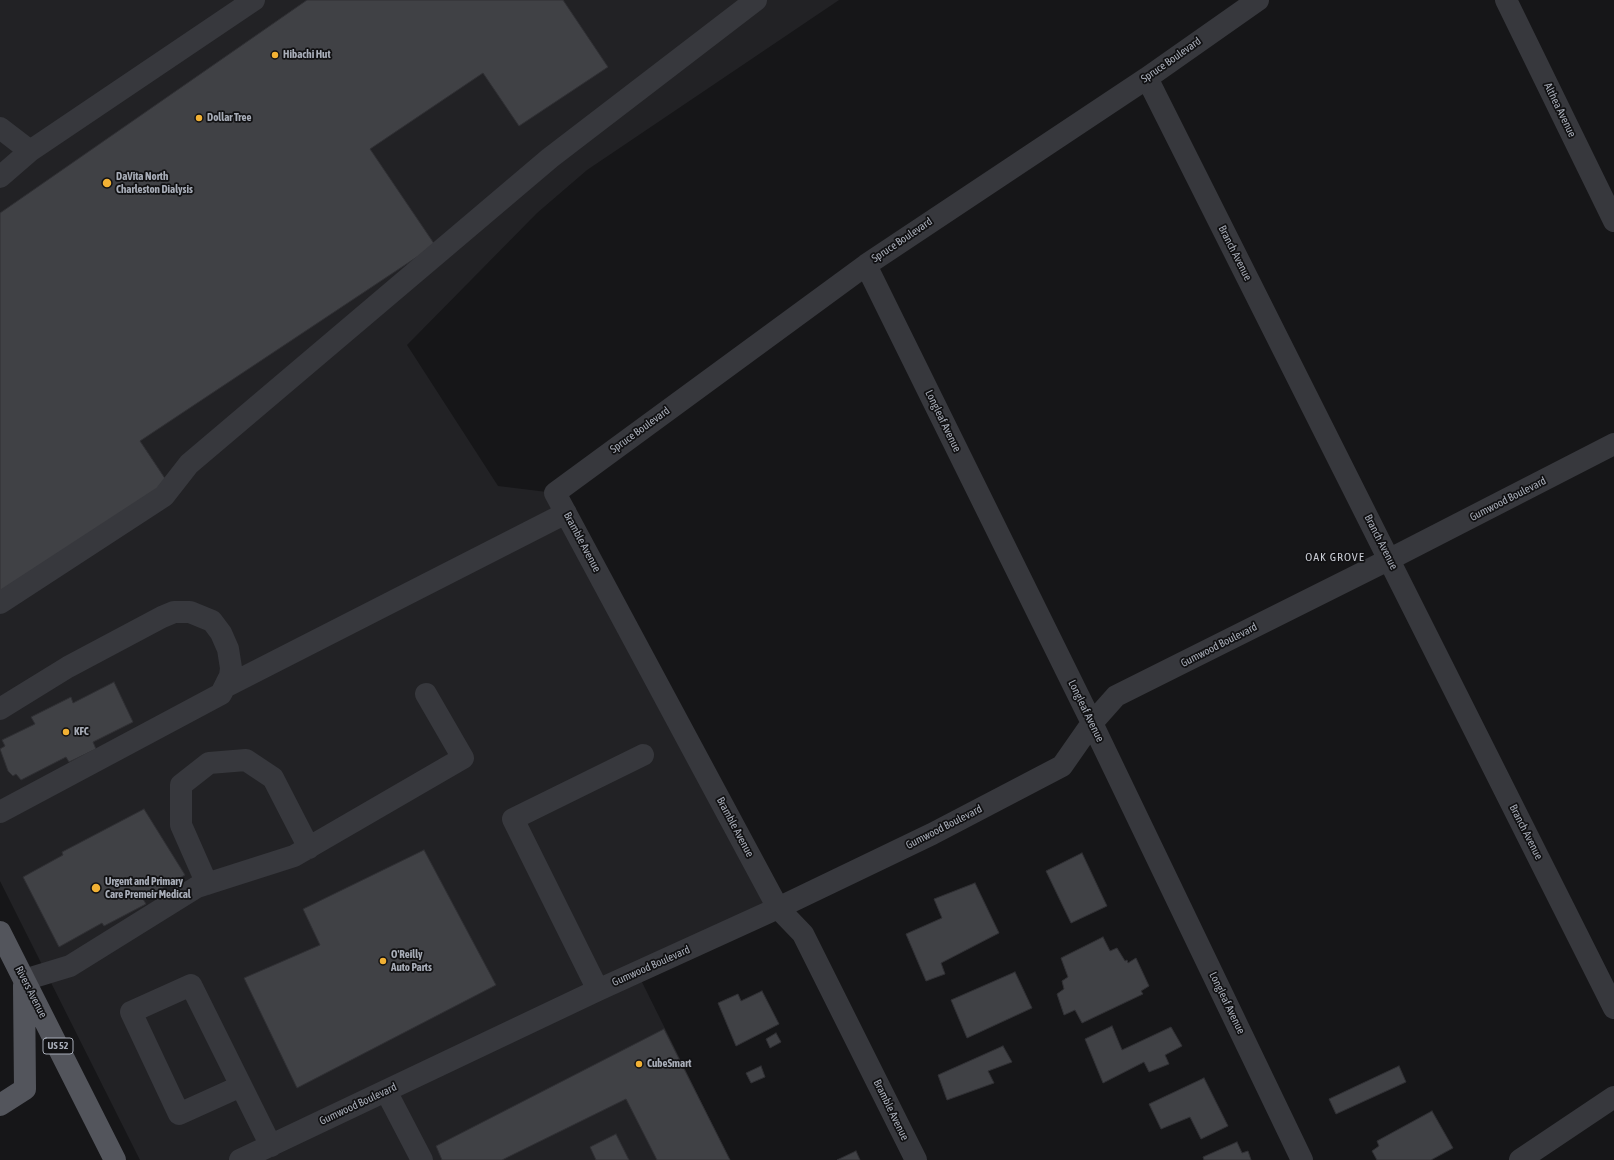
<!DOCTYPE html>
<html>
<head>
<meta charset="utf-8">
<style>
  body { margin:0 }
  canvas { display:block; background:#161618 }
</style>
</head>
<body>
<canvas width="1614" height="1160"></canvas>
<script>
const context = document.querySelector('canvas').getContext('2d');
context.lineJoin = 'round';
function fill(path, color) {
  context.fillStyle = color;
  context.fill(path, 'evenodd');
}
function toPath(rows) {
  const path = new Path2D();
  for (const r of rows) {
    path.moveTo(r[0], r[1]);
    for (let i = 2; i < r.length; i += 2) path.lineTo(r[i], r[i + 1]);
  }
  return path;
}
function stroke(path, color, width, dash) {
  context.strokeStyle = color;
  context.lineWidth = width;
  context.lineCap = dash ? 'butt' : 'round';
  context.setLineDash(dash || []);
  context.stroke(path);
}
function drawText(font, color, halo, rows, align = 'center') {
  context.font = font + ' "Asap Condensed",sans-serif';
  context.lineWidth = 3.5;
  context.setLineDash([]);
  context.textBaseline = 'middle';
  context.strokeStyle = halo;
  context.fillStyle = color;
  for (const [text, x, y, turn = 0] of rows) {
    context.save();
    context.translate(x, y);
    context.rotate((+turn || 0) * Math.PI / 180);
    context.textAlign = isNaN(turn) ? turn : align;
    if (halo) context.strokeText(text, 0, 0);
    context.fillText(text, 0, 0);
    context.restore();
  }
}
fill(toPath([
  [0,0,839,0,587,170,537,213,407,345,498,486,555,493,778,908,637,972,730,1160,140,1160,0,881]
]), '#222225');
const building = toPath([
  [307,0,563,0,608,67,519,126,483,73,370,149,435,245,140,441,170,486,0,596,0,213,307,0],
  [114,682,133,722,93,742,96,749,69,762,66,757,21,780,16,774,13,776,8,771,0,749,5,746,2,740,35,724,31,717,71,697,73,703,114,682],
  [144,809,185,875,143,899,146,904,104,926,102,923,59,947,23,877,63,855,62,852,144,809],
  [424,850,496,985,297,1088,244,978,320,945,303,909,424,850],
  [1082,853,1107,906,1071,923,1046,871,1082,853],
  [975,883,999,933,941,963,945,974,926,981,906,934,942,918,934,899,975,883],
  [1103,937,1110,951,1117,948,1125,961,1127,960,1128,963,1136,958,1149,986,1141,991,1143,994,1082,1023,1075,1010,1064,1015,1057,994,1064,989,1062,981,1068,977,1061,958,1103,937],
  [1015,972,1032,1008,967,1038,951,1000,1015,972],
  [762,991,779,1024,736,1046,718,1003,738,994,741,1001,762,991],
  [1112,1026,1122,1050,1171,1027,1182,1046,1165,1055,1169,1064,1149,1072,1144,1062,1103,1083,1085,1039,1112,1026],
  [664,1029,730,1160,657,1160,626,1099,502,1160,442,1160,436,1146,664,1029],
  [776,1033,781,1042,770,1048,766,1039,776,1033],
  [1003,1046,1012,1062,988,1071,994,1083,947,1100,938,1075,1003,1046],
  [761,1066,765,1077,751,1083,746,1073,761,1066],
  [1399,1066,1406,1082,1336,1114,1329,1099,1399,1066],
  [1204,1078,1228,1126,1201,1139,1190,1117,1161,1129,1149,1104,1204,1078],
  [1432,1111,1453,1148,1431,1160,1377,1160,1372,1151,1379,1146,1377,1141,1432,1111],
  [616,1134,629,1160,596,1160,590,1147,616,1134],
  [1237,1142,1242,1153,1248,1151,1251,1160,1204,1160,1203,1157,1237,1142],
  [856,1151,860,1160,837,1160,856,1151]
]);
fill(building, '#404145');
stroke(building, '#303034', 1);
stroke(toPath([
  [1506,0,1614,221],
  [1147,78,1614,1008],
  [0,128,30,151],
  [0,177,30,151,254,0],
  [866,265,1092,723,1302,1160],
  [0,603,164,496,189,464,550,158,756,0],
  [225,687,566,513],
  [0,709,68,667,162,617,174,612,190,612,212,621,221,633,228,649,231,668,230,676,221,694,0,812],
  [207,884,181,825,181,785,209,763,246,760,273,778,309,848],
  [24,980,70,966,197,887,294,856,463,758,426,694],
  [598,990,513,819,643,755],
  [241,1086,179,1114,131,1012,191,985,271,1146],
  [386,1091,422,1160],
  [240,1160,598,990,778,908,932,834,1062,766,1092,723,1116,696,1390,559,1614,444],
  [916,1160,803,934,778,908,555,493,866,265,1147,78,1258,0],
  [1520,1160,1614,1097]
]), '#37383d', 22);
stroke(toPath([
  [0,932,115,1160],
  [0,1105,25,1089,24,986]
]), '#53555c', 22);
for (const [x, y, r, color] of [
  [275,55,4,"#f2b134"],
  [199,118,4,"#f2b134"],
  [107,183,5,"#f2b134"],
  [66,732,4,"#f2b134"],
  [96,888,5,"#f2b134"],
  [383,961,4,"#f2b134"],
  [639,1064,4,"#f2b134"]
]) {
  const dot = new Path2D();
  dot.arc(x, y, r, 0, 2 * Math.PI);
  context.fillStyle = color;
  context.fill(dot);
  stroke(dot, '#111113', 1.5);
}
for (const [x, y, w] of [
  [58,1046,30]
]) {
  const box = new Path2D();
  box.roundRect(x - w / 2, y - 8, w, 16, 3);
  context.fillStyle = '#111113';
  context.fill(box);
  stroke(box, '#a8adb8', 1);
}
drawText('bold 10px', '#a8adb8', null, [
  ["US 52",58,1046]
]);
drawText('bold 11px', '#a8adb8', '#111113', [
  ["Hibachi Hut",283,55],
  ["Dollar Tree",207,118],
  ["DaVita North",116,177],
  ["Charleston Dialysis",116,190],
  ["KFC",74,732],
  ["Urgent and Primary",105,882],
  ["Care Premeir Medical",105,895],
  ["O'Reilly",391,955],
  ["Auto Parts",391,968],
  ["CubeSmart",647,1064]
], 'left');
drawText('11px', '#a8adb8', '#111113', [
  ["Spruce Boulevard",1171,60,-35],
  ["Althea Avenue",1560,110,64],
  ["Spruce Boulevard",902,240,-34],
  ["Branch Avenue",1235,253,63],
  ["Longleaf Avenue",943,421,64],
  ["Spruce Boulevard",640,430,-36],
  ["Gumwood Boulevard",1508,499,-27],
  ["Bramble Avenue",582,542,62],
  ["Branch Avenue",1381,542,63],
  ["Gumwood Boulevard",1219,645,-27],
  ["Longleaf Avenue",1086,711,64],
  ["Bramble Avenue",735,827,62],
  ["Gumwood Boulevard",944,827,-27],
  ["Branch Avenue",1526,832,63],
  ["Gumwood Boulevard",651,966,-24],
  ["Rivers Avenue",31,992,63],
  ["Longleaf Avenue",1227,1003,64],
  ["Gumwood Boulevard",358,1104,-25],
  ["Bramble Avenue",891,1110,64]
]);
context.letterSpacing = '1px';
drawText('12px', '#c9ccd4', '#111113', [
  ["OAK GROVE",1335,557]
]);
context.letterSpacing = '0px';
</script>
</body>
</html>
